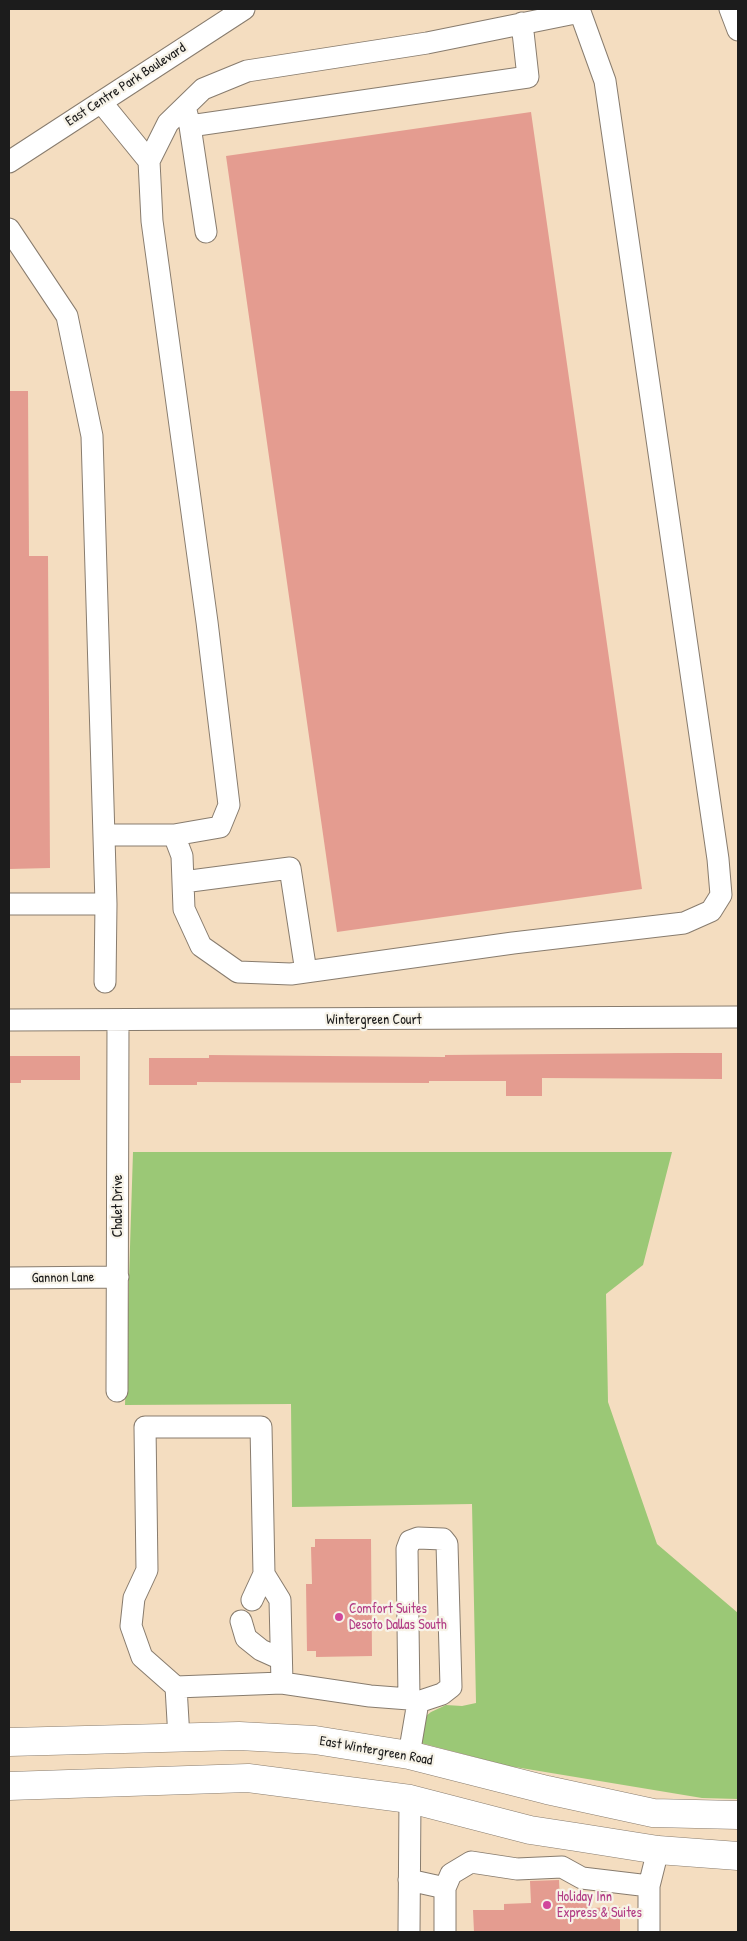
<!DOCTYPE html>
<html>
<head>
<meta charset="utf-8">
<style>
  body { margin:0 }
  #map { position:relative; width:747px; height:1941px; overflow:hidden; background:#f4ddc0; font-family:"Patrick Hand",sans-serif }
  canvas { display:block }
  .frame { position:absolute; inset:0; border:10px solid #1c1c1c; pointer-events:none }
</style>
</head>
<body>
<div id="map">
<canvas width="747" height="1941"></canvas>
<div class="frame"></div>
</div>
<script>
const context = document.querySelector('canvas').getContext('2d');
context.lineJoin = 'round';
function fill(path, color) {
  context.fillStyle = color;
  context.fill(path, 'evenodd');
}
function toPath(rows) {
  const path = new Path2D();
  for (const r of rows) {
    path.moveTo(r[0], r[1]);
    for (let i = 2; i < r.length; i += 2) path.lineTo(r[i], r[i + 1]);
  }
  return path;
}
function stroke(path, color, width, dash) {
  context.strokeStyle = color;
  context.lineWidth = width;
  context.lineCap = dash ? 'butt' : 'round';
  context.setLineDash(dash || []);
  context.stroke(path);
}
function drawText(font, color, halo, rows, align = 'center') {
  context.font = font + ' "Patrick Hand",sans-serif';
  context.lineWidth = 4.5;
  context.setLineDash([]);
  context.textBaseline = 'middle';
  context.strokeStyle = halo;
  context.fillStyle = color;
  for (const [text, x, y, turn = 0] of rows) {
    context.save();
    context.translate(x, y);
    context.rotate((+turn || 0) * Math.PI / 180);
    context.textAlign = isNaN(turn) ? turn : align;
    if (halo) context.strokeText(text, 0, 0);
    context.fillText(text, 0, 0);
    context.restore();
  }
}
fill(toPath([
  [133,1152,672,1152,643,1265,606,1294,608,1402,657,1544,738,1613,738,1799,702,1798,509,1766,421,1743,426,1716,431,1712,446,1705,462,1706,476,1703,472,1504,292,1507,291,1404,125,1405]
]), '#9bc876');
fill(toPath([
  [531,112,642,889,337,932,226,156],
  [9,391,28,391,29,556,48,556,50,868,9,869],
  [678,1053,722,1053,722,1079,542,1078,542,1096,506,1096,506,1081,429,1081,429,1083,197,1082,197,1085,149,1085,149,1058,209,1058,209,1055,445,1057,445,1055],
  [9,1056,80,1056,80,1080,21,1080,21,1083,9,1083],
  [315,1539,371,1539,372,1656,316,1657,316,1651,307,1651,306,1584,312,1584,311,1547,315,1547],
  [559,1880,560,1902,589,1902,589,1908,620,1907,620,1932,474,1932,473,1910,504,1910,504,1904,531,1903,530,1881]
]), '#e49c90');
const minor = toPath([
  [730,9,738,30],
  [101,102,149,161],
  [185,107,190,126,528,77,522,23],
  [190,126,206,232],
  [9,162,244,9],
  [9,229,67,316,92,436,106,904,105,982],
  [104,835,174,835,220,827,229,805,207,622,152,221,149,161,168,123,203,89,247,71,427,43,580,12],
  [174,835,182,856,184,909,201,946,238,972,291,974,513,943,684,923,711,911,721,895,718,859,605,81,579,9],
  [183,882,290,868,306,972],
  [9,904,106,904],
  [9,1020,738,1017],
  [9,1278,118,1277],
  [117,1391,118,1021],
  [252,1600,264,1574],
  [241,1621,246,1638,261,1650,281,1659],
  [282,1683,370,1696,409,1699,418,1702,409,1755],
  [176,1687,282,1683,280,1600,264,1574,261,1427,145,1427,147,1570,134,1598,131,1626,142,1657,176,1687,179,1738],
  [409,1699,407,1549,410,1541,418,1538,443,1539,447,1544,451,1687,442,1694,418,1702],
  [409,1880,445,1888],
  [409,1932,410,1799],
  [445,1932,445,1888,451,1874,471,1862,517,1869,562,1867,582,1878,649,1886],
  [649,1932,649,1886,658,1850]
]);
const major = toPath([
  [9,1742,239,1736,315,1740,409,1755,547,1790,653,1813,738,1815],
  [9,1786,248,1778,410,1799,530,1830,576,1837,658,1850,738,1856]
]);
stroke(minor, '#887c6e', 23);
stroke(major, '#887c6e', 29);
stroke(minor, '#fff', 21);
stroke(major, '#fff', 28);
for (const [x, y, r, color] of [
  [339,1617,5,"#d1479c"],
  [547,1905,5,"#d1479c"]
]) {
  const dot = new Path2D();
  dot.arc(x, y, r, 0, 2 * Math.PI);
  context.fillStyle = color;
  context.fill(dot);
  stroke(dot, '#f7f3e8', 2);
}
drawText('14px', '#1c1c1c', '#f7f3e8', [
  ["East Centre Park Boulevard",126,85,-33],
  ["Wintergreen Court",374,1020],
  ["Chalet Drive",118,1206,-90],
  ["Gannon Lane",63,1278,-1],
  ["East Wintergreen Road",376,1751,10]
]);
drawText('14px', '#b23c85', '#f7f3e8', [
  ["Comfort Suites",349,1609],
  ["Desoto Dallas South",349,1625],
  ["Holiday Inn",557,1897],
  ["Express & Suites",557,1913]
], 'left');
</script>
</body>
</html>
